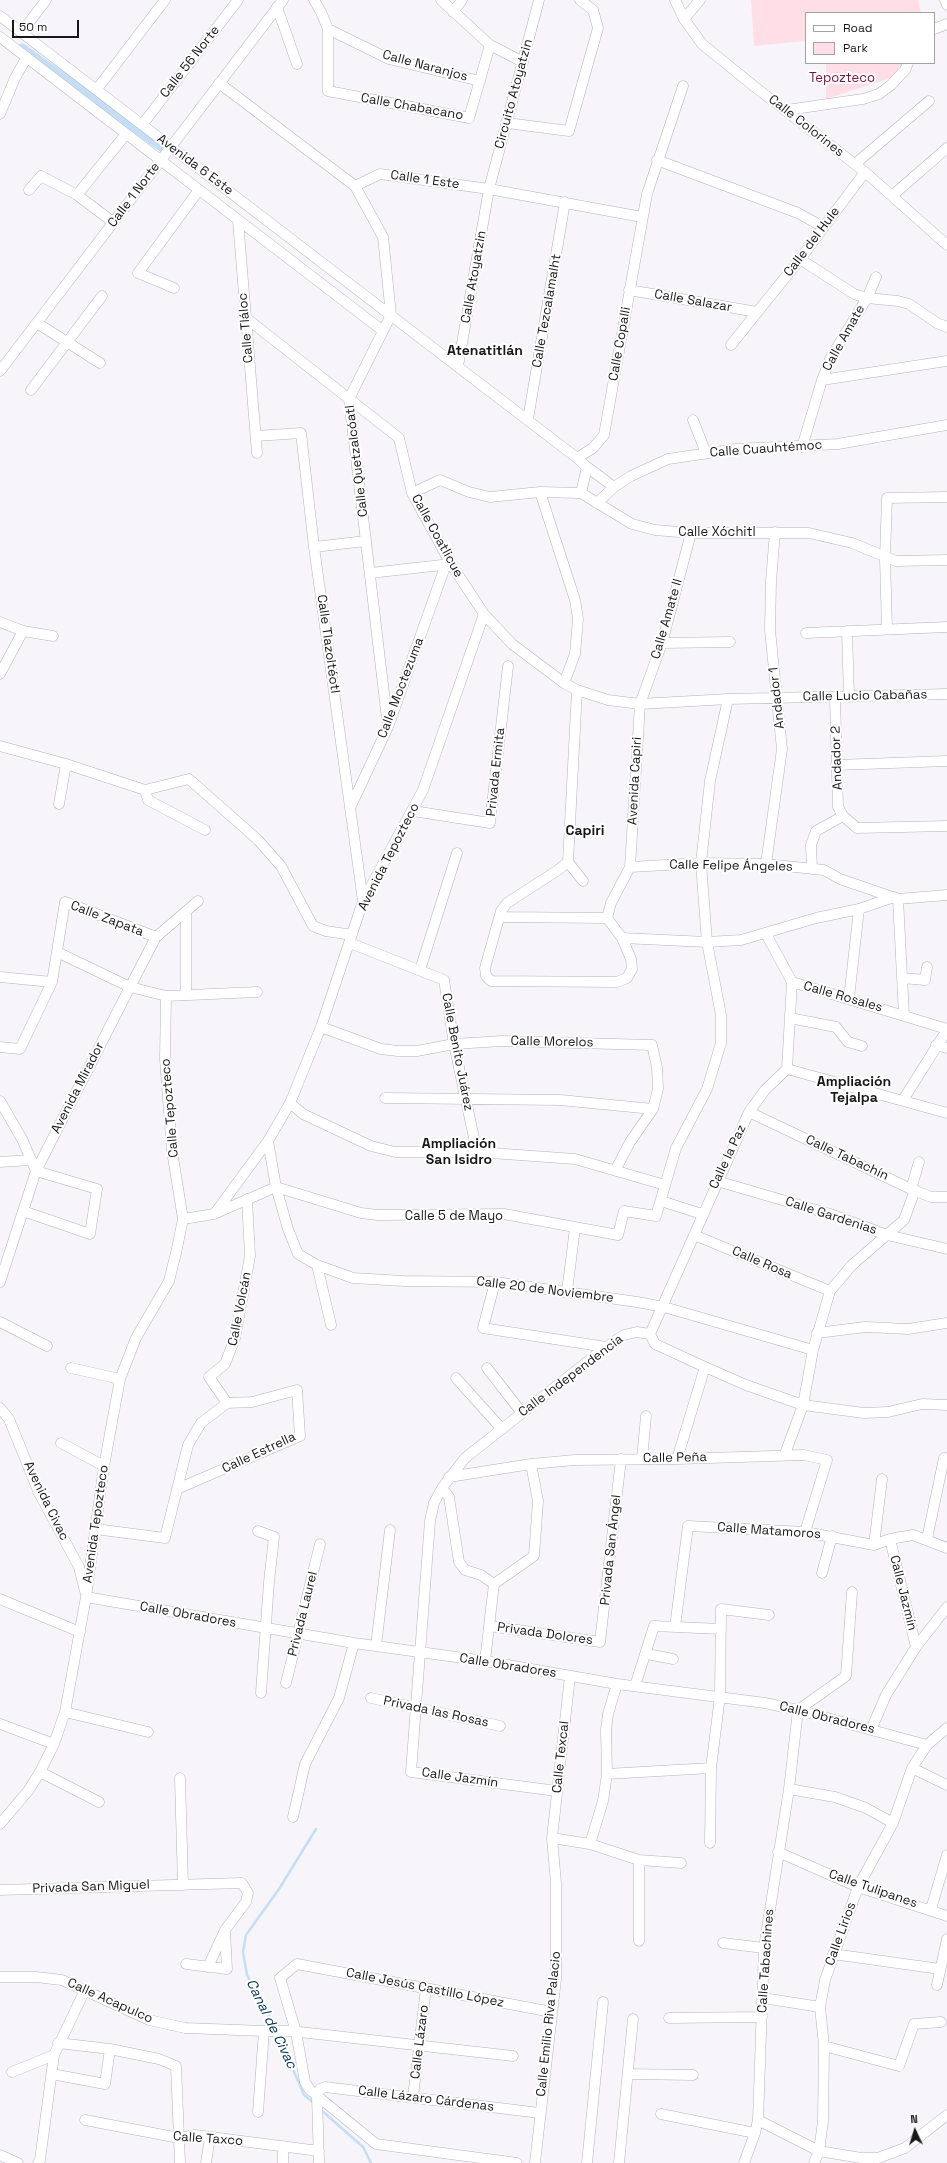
<!DOCTYPE html>
<html>
<head>
<meta charset="utf-8">
<style>
  body { margin:0 }
  #map { position:relative; width:947px; height:2163px; overflow:hidden; background:#f7f5f9; font-family:"Space Grotesk",sans-serif }
  canvas { display:block }
  .legend { position:absolute; left:805px; top:12px; width:130px; height:52px; box-sizing:border-box; background:#fff; border:1px solid #a3a3a3; margin:0; padding:5px 7px; list-style:none; font-size:12px; color:#181819 }
  .legend li { display:flex; align-items:center; gap:8px; height:20px }
  .legend b { width:20px; border:1px solid #a3a3a3 }
  .north { position:absolute; left:895px; top:2111px; width:40px; height:40px; -webkit-text-stroke:3px #fff; paint-order:stroke; rotate:356deg; font-size:11px; font-weight:700; line-height:16px; text-align:center; color:#181819 }
  .north::after { content:''; display:block; margin:auto; width:14px; height:18px; background:#181819; clip-path:polygon(50% 0,100% 100%,50% 72%,0 100%) }
  .scale { position:absolute; left:12px; top:20px; width:67px; height:18px; box-sizing:border-box; border:2px solid #181819; border-top:0; padding-left:5px; font-size:12px; line-height:14px; white-space:nowrap; color:#181819; -webkit-text-stroke:3px #fff; paint-order:stroke }
</style>
</head>
<body>
<div id="map">
<canvas width="947" height="2163"></canvas>
<ul class="legend">
<li><b style="height:5px;background:#fff"></b>Road</li>
<li><b style="height:11px;background:#ffdee7"></b>Park</li>
</ul>
<div class="north">N</div>
<div class="scale">50 m</div>
</div>
<script>
const context = document.querySelector('canvas').getContext('2d');
context.lineJoin = 'round';
function fill(path, color) {
  context.fillStyle = color;
  context.fill(path, 'evenodd');
}
function toPath(rows) {
  const path = new Path2D();
  for (const r of rows) {
    path.moveTo(r[0], r[1]);
    for (let i = 2; i < r.length; i += 2) path.lineTo(r[i], r[i + 1]);
  }
  return path;
}
function stroke(path, color, width, dash) {
  context.strokeStyle = color;
  context.lineWidth = width;
  context.lineCap = dash ? 'butt' : 'round';
  context.setLineDash(dash || []);
  context.stroke(path);
}
function drawText(font, color, halo, rows, align = 'center') {
  context.font = font + ' "Space Grotesk",sans-serif';
  context.lineWidth = 4;
  context.setLineDash([]);
  context.textBaseline = 'middle';
  context.strokeStyle = halo;
  context.fillStyle = color;
  for (const [text, x, y, turn = 0] of rows) {
    context.save();
    context.translate(x, y);
    context.rotate((+turn || 0) * Math.PI / 180);
    context.textAlign = isNaN(turn) ? turn : align;
    if (halo) context.strokeText(text, 0, 0);
    context.fillText(text, 0, 0);
    context.restore();
  }
}
fill(toPath([
  [751,0,918,0,921,13,806,13,806,41,754,46],
  [826,63,902,63,894,77,826,99]
]), '#ffdee7');
stroke(toPath([
  [276,2029,247,1975,243,1952,246,1935,279,1889,316,1829],
  [278,2034,304,2095,314,2103],
  [320,2109,363,2147,371,2163]
]), '#c4def7', 2.5);
stroke(toPath([
  [22,48,167,151]
]), '#c4def7', 9);
const minor = toPath([
  [314,0,321,12,328,29,328,91,469,118,490,45],
  [441,0,490,45,523,62],
  [675,0,684,19,702,44,755,87,865,172,947,245],
  [945,0,947,5],
  [277,7,297,64],
  [453,12,462,0],
  [0,16,577,458,587,467,581,493],
  [684,19,700,0],
  [328,29,389,59,480,81],
  [934,29,947,24],
  [22,32,46,0],
  [0,37,383,331],
  [219,83,355,186,383,237,391,315,349,399,388,727],
  [97,89,165,0],
  [787,110,863,99,879,94,891,85,905,70,908,63],
  [0,114,15,78,27,57],
  [507,123,569,131,598,28,593,10,580,0],
  [142,125,238,0],
  [657,160,798,213,823,227],
  [855,164,929,101],
  [355,186,380,174,489,189,642,217],
  [29,190,41,176,77,195,113,222],
  [77,195,126,134],
  [893,195,947,148],
  [238,220,257,453],
  [800,259,854,294,867,298,898,301,909,304,937,323,947,327],
  [174,288,138,273,199,190],
  [629,290,757,312],
  [246,318,399,438,412,493,451,564,484,614,512,644,564,683,577,690,608,700,640,704,728,699,947,694],
  [37,323,100,363],
  [731,345,800,259,865,172],
  [458,366,489,189,539,0],
  [0,371,283,0],
  [822,380,947,361],
  [31,390,102,296],
  [528,419,565,202],
  [693,420,706,453],
  [256,436,301,433,314,547,363,901],
  [802,447,822,380,831,357,867,298,876,277],
  [577,458,593,448,604,435,647,194,683,86],
  [587,467,614,487],
  [540,492,575,600,578,619,575,654,564,683],
  [412,493,440,480,469,492,490,497,540,492,581,493,632,524,655,530,691,533,809,533,852,543,896,561,947,560],
  [597,503,614,487,631,476,668,459,736,449,838,444,947,425],
  [314,547,366,541],
  [370,573,451,564],
  [0,622,23,631,53,636],
  [887,629,885,558,887,498,947,497],
  [847,631,849,697],
  [806,633,947,627],
  [662,643,730,642],
  [0,674,23,631],
  [577,690,568,862,558,870,507,903,501,911,485,968,486,976,491,981,617,982,627,978,632,969,631,959,622,938,607,918,611,903,630,867,640,704,662,643,691,533],
  [835,698,838,807,843,816,857,828,947,826],
  [0,746,66,764,145,790,189,779,258,840,281,866,313,926,326,931,352,935],
  [836,765,947,761],
  [145,790,148,800,205,830],
  [59,804,66,764],
  [351,806,388,727,446,564],
  [413,811,490,823,508,666],
  [568,862,583,881],
  [766,864,782,749,770,630,771,581,775,532],
  [630,867,701,863,766,864,824,870,840,879,898,899,947,895],
  [812,869,811,845,816,831,843,816],
  [898,899,904,1015],
  [186,912,186,995],
  [500,917,607,918],
  [766,934,792,982,947,1029],
  [622,938,707,942,741,940,816,918,859,909,894,897],
  [350,943,444,980,454,1044,477,1152],
  [57,952,130,987,166,996,257,992],
  [420,970,457,853],
  [0,977,52,982],
  [902,978,925,980,927,967],
  [849,998,859,909],
  [790,1018,836,1027,848,1042,862,1046],
  [321,1027,381,1049,398,1051,417,1051,454,1044,502,1041,652,1045,657,1067,658,1089,653,1109,630,1142,616,1169],
  [936,1045,947,1048],
  [0,1047,20,1049,52,982,65,902,156,937],
  [787,1069,947,1113],
  [385,1098,560,1100,653,1109],
  [903,1100,947,1030],
  [0,1101,22,1139,36,1171,97,1189,90,1234,23,1211],
  [290,1103,303,1114,371,1146,395,1152,477,1152,575,1159,665,1185],
  [749,1112,911,1189,931,1197,947,1197],
  [268,1141,276,1187,288,1229,298,1254,317,1265,353,1278,404,1281,495,1282,637,1302,664,1307,813,1350],
  [0,1162,30,1160],
  [717,1181,830,1214,887,1235,947,1249],
  [911,1189,919,1162],
  [661,1201,702,1214],
  [215,1213,268,1141,290,1103,321,1027,363,901,423,790,484,614],
  [183,1219,214,1214,276,1187,361,1213,378,1215,504,1214,618,1235,624,1211,656,1216,676,1148,707,1089,721,1043,721,1015,707,942,701,863,710,781,728,699],
  [694,1235,830,1291],
  [317,1265,331,1325],
  [0,1282,36,1171,130,987,156,937,198,901],
  [495,1282,483,1328,606,1347],
  [567,1291,575,1228],
  [0,1322,47,1346],
  [817,1333,865,1327,908,1329,947,1323],
  [650,1334,749,1112,765,1090,787,1069,792,982],
  [71,1368,120,1379],
  [487,1368,522,1413],
  [456,1378,501,1428],
  [227,1403,209,1377,225,1364,235,1338,250,1256,247,1199],
  [0,1408,9,1419,39,1493,79,1567,85,1591],
  [61,1443,104,1466],
  [785,1454,803,1405,813,1350,830,1291,852,1265,904,1220,915,1190],
  [642,1459,646,1416],
  [677,1459,705,1367],
  [449,1477,531,1464,575,1460,677,1459,804,1455,827,1460,805,1532],
  [442,1488,449,1497,459,1562,465,1570,481,1575,494,1584],
  [177,1489,300,1436,297,1390,252,1402,227,1403],
  [95,1529,165,1538,188,1445,201,1423,227,1403],
  [258,1531,274,1537,269,1582,261,1693],
  [890,1539,916,1647],
  [927,1539,944,1458],
  [874,1545,882,1479],
  [822,1573,832,1536],
  [494,1584,534,1556,538,1501,531,1464],
  [86,1597,354,1643,485,1661,617,1684,765,1703,798,1710,927,1745],
  [0,1599,80,1632],
  [490,1626,600,1642,621,1459],
  [675,1627,688,1526,805,1532,874,1545,890,1539,913,1535,947,1548],
  [376,1646,390,1530],
  [647,1654,673,1659],
  [485,1661,494,1584],
  [286,1683,320,1544],
  [635,1686,654,1626,721,1629],
  [371,1698,500,1726],
  [65,1712,148,1732],
  [0,1724,54,1744],
  [871,1730,886,1695,916,1647,947,1607],
  [912,1768,947,1785],
  [40,1772,99,1802],
  [607,1774,711,1768],
  [180,1778,183,1885],
  [789,1789,835,1797,866,1808,893,1823],
  [557,1791,411,1772,430,1521,434,1503,442,1488,465,1458,606,1347,624,1335,637,1332,650,1334,655,1344,705,1367,746,1385,803,1405,864,1413,888,1412,922,1404,947,1405],
  [293,1817,305,1764,339,1698,354,1643],
  [0,1824,28,1791,40,1772,54,1744,65,1712,86,1597,104,1466,120,1379,136,1338,169,1281,176,1253,183,1219,172,1151,165,1059,166,996],
  [552,1838,590,1844,639,1860,681,1863],
  [710,1843,711,1768,720,1696,721,1609,769,1615],
  [590,1844,603,1801,607,1774,606,1730,608,1714,617,1684],
  [778,1852,858,1887,947,1916],
  [0,1890,242,1883,248,1893,246,1902,225,1930,208,1967],
  [931,1909,947,1855],
  [639,1941,639,1860],
  [723,1943,764,1948],
  [833,1954,940,1969],
  [186,1964,227,1969,225,1932],
  [0,1977,36,1977,62,1980,149,2020,185,2028,264,2031,291,2031,513,2056],
  [937,1985,947,1939],
  [763,1998,820,2007],
  [669,2018,762,2017],
  [58,2043,110,2049,159,2059,176,2066,180,2163],
  [824,2046,899,2066,914,2024,941,2022],
  [12,2072,54,2055],
  [52,2074,105,2084,110,2049],
  [628,2074,693,2075],
  [413,2097,426,1988],
  [258,2112,264,2031],
  [661,2114,755,2133],
  [85,2120,179,2138,195,2135,319,2151],
  [758,2120,819,2151,861,2158,878,2158,905,2148,947,2115],
  [0,2155,18,2163],
  [38,2163,40,2160,54,2055,85,1990],
  [206,2163,210,2137],
  [283,2163,283,2146],
  [319,2163,317,2096,320,2089,325,2087,540,2113],
  [517,2163,376,2144,310,2090,305,2082,296,2032,280,1978,297,1964,552,2012],
  [535,2163,556,1979,556,1883,552,1838,570,1676],
  [587,2163,603,2002],
  [619,2163,633,2019],
  [744,2163,755,2133,758,2120,764,1948,789,1789,798,1710,846,1676,852,1592],
  [814,2163,819,2151,823,2121,824,2046,820,2007,825,1980,858,1887,893,1823,912,1768,927,1745,947,1728]
]);
stroke(minor, '#b5b3b7', 11);
stroke(minor, '#fff', 10);
drawText('13px', '#181819', '#fff', [
  ["Calle 56 Norte",190,62,-52],
  ["Calle Naranjos",425,66,15],
  ["Circuito Atoyatzin",514,94,-75],
  ["Calle Chabacano",412,107,10],
  ["Calle Colorines",806,126,38],
  ["Avenida 6 Este",195,165,37],
  ["Calle 1 Este",425,180,8],
  ["Calle 1 Norte",134,195,-53],
  ["Calle del Hule",812,242,-53],
  ["Calle Atoyatzin",474,277,-80],
  ["Calle Salazar",693,301,10],
  ["Calle Tezcalamalht",547,311,-80],
  ["Calle Tláloc",246,328,-95],
  ["Calle Amate",844,338,-61],
  ["Calle Copalli",620,344,-80],
  ["Calle Cuauhtémoc",766,449,-4],
  ["Calle Quetzalcóatl",357,461,-97],
  ["Calle Xóchitl",717,532],
  ["Calle Coatlicue",437,536,61],
  ["Calle Amate II",667,619,-74],
  ["Calle Tlazoltéotl",328,644,82],
  ["Calle Moctezuma",401,688,-69],
  ["Calle Lucio Cabañas",865,696,-1],
  ["Andador 1",777,698,-96],
  ["Andador 2",837,758,-92],
  ["Privada Ermita",496,772,-84],
  ["Avenida Capiri",635,781,-87],
  ["Avenida Tepozteco",389,857,-63],
  ["Calle Felipe Ángeles",731,866,1],
  ["Calle Zapata",107,919,21],
  ["Calle Rosales",843,997,16],
  ["Calle Morelos",552,1042,1],
  ["Calle Benito Juárez",457,1052,79],
  ["Avenida Mirador",78,1088,-63],
  ["Calle Tepozteco",170,1108,-95],
  ["Calle la Paz",728,1157,-65],
  ["Calle Tabachín",847,1158,25],
  ["Calle 5 de Mayo",454,1216],
  ["Calle Gardenias",831,1216,18],
  ["Calle Rosa",762,1263,23],
  ["Calle 20 de Noviembre",545,1290,7],
  ["Calle Volcán",240,1309,-79],
  ["Calle Independencia",571,1376,-37],
  ["Calle Estrella",259,1453,-25],
  ["Calle Peña",675,1458,-1],
  ["Avenida Civac",46,1501,64],
  ["Avenida Tepozteco",96,1524,-82],
  ["Calle Matamoros",769,1531,4],
  ["Privada San Ángel",611,1550,-84],
  ["Calle Jazmín",903,1593,76],
  ["Privada Laurel",303,1614,-76],
  ["Calle Obradores",188,1615,10],
  ["Privada Dolores",545,1634,8],
  ["Calle Obradores",508,1666,9],
  ["Privada las Rosas",436,1712,12],
  ["Calle Obradores",827,1718,14],
  ["Calle Texcal",561,1757,-84],
  ["Calle Jazmín",460,1778,8],
  ["Privada San Miguel",91,1887,-2],
  ["Calle Tulipanes",873,1889,19],
  ["Calle Lirios",841,1934,-70],
  ["Calle Tabachines",766,1961,-86],
  ["Calle Jesús Castillo López",425,1988,11],
  ["Calle Acapulco",110,2001,24],
  ["Calle Emilio Riva Palacio",549,2024,-84],
  ["Calle Lázaro",420,2042,-83],
  ["Calle Lázaro Cárdenas",426,2099,7],
  ["Calle Taxco",208,2139,4]
]);
drawText('13px', '#76113f', '#fff', [
  ["Tepozteco",842,78]
]);
drawText('bold 14px', '#181819', '#fff', [
  ["Atenatitlán",485,351],
  ["Capiri",585,831],
  ["Ampliación",854,1082],
  ["Tejalpa",854,1098],
  ["Ampliación",459,1144],
  ["San Isidro",459,1160]
]);
drawText('italic 14px', '#01365b', '#fff', [
  ["Canal de Civac",271,2024,64]
]);
</script>
</body>
</html>
